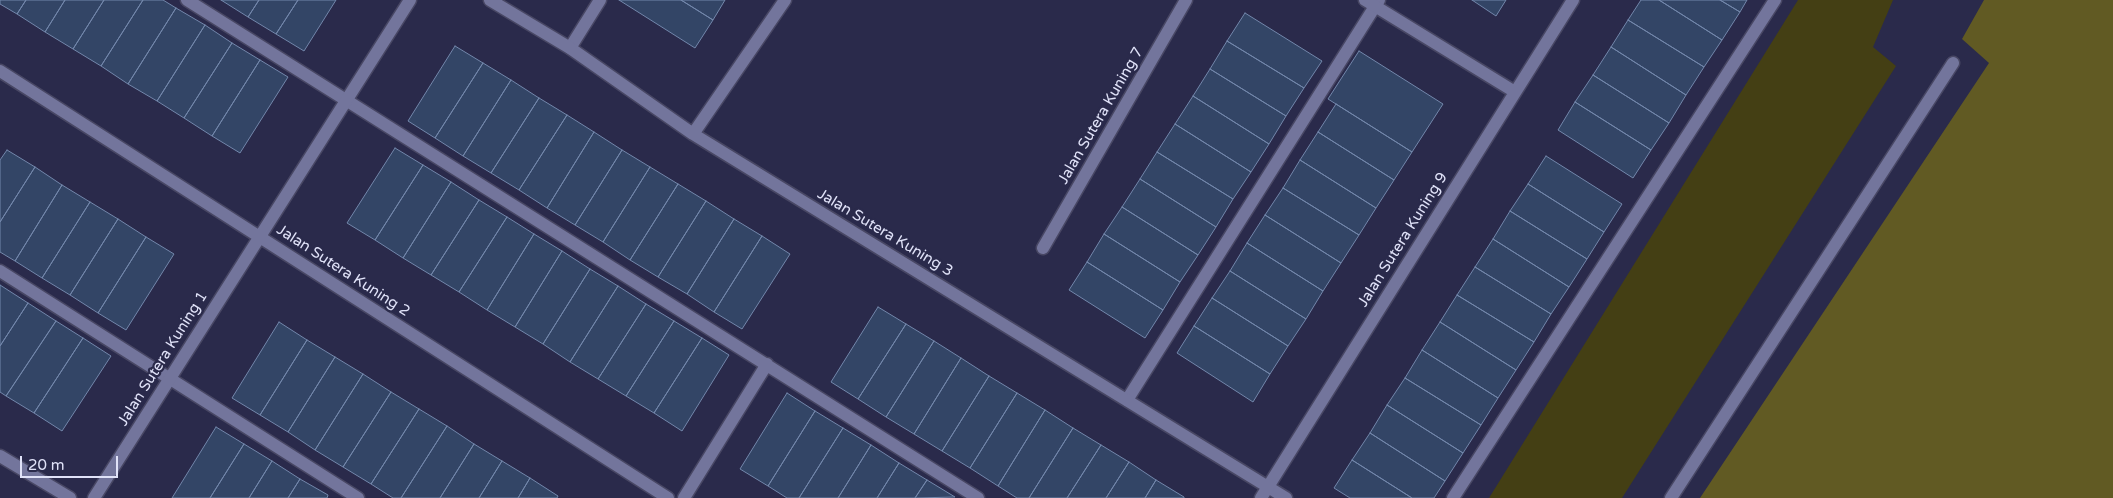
<!DOCTYPE html>
<html>
<head>
<meta charset="utf-8">
<style>
  body { margin:0 }
  #map { position:relative; width:2113px; height:498px; overflow:hidden; background:#2a2a4b; font-family:"Varela Round",sans-serif }
  canvas { display:block }
  .scale { position:absolute; left:20px; top:456px; width:98px; height:22px; box-sizing:border-box; border:2px solid #e0e2f8; border-top:0; padding-left:6px; font-size:15px; line-height:18px; white-space:nowrap; color:#e0e2f8; -webkit-text-stroke:4px #2a2a4b; paint-order:stroke }
</style>
</head>
<body>
<div id="map">
<canvas width="2113" height="498"></canvas>
<div class="scale">20 m</div>
</div>
<script>
const context = document.querySelector('canvas').getContext('2d');
context.lineJoin = 'round';
function fill(path, color) {
  context.fillStyle = color;
  context.fill(path, 'evenodd');
}
function toPath(rows) {
  const path = new Path2D();
  for (const r of rows) {
    path.moveTo(r[0], r[1]);
    for (let i = 2; i < r.length; i += 2) path.lineTo(r[i], r[i + 1]);
  }
  return path;
}
function stroke(path, color, width, dash) {
  context.strokeStyle = color;
  context.lineWidth = width;
  context.lineCap = dash ? 'butt' : 'round';
  context.setLineDash(dash || []);
  context.stroke(path);
}
function drawText(font, color, halo, rows, align = 'center') {
  context.font = font + ' "Varela Round",sans-serif';
  context.lineWidth = 4.5;
  context.setLineDash([]);
  context.textBaseline = 'middle';
  context.strokeStyle = halo;
  context.fillStyle = color;
  for (const [text, x, y, turn = 0] of rows) {
    context.save();
    context.translate(x, y);
    context.rotate((+turn || 0) * Math.PI / 180);
    context.textAlign = isNaN(turn) ? turn : align;
    if (halo) context.strokeText(text, 0, 0);
    context.fillText(text, 0, 0);
    context.restore();
  }
}
fill(toPath([
  [1798,0,1893,0,1873,47,1896,66,1622,498,1489,498]
]), '#443f14');
fill(toPath([
  [1984,0,2113,0,2113,498,1700,498,1989,63,1962,39]
]), '#615a23');
const building = toPath([
  [0,0,26,0,17,14,0,4,0,0],
  [26,0,65,0,45,32,17,14,26,0],
  [65,0,104,0,73,49,45,32,65,0],
  [104,0,143,0,101,66,73,49,104,0],
  [143,0,163,0,176,8,128,84,101,66,143,0],
  [221,0,259,0,248,17,221,0],
  [259,0,298,0,276,34,248,17,259,0],
  [298,0,336,0,304,51,276,34,298,0],
  [619,0,681,0,713,20,695,48,619,0],
  [681,0,725,0,713,20,681,0],
  [1472,0,1506,0,1496,16,1472,0],
  [1641,0,1659,0,1722,40,1704,67,1628,20,1641,0],
  [1659,0,1720,0,1740,12,1722,40,1659,0],
  [1720,0,1747,0,1740,12,1720,0],
  [176,8,205,25,157,101,128,84,176,8],
  [1245,13,1322,61,1304,88,1227,41,1245,13],
  [1628,20,1704,67,1686,95,1611,47,1628,20],
  [205,25,232,43,184,118,157,101,205,25],
  [1227,41,1304,88,1286,116,1210,69,1227,41],
  [232,43,260,60,212,136,184,118,232,43],
  [455,46,483,63,435,138,408,121,455,46],
  [1611,47,1686,95,1669,123,1593,75,1611,47],
  [1359,51,1443,104,1412,152,1328,99,1359,51],
  [260,60,288,77,240,153,212,136,260,60],
  [483,63,511,80,463,156,435,138,483,63],
  [1210,69,1286,116,1269,144,1193,96,1210,69],
  [1593,75,1669,123,1651,150,1575,102,1593,75],
  [511,80,539,98,491,173,463,156,511,80],
  [1193,96,1269,144,1251,172,1175,124,1193,96],
  [539,98,567,115,519,190,491,173,539,98],
  [1575,102,1651,150,1633,178,1558,130,1575,102],
  [1336,104,1412,152,1394,180,1318,132,1336,104],
  [567,115,594,132,547,208,519,190,567,115],
  [1175,124,1251,172,1233,199,1157,152,1175,124],
  [594,132,622,150,575,225,547,208,594,132],
  [1318,132,1394,180,1376,208,1300,160,1318,132],
  [395,148,423,165,375,240,347,223,395,148],
  [7,150,35,167,0,222,0,160,7,150],
  [622,150,650,167,603,242,575,225,622,150],
  [1157,152,1233,199,1216,227,1140,179,1157,152],
  [1546,156,1622,204,1604,232,1528,184,1546,156],
  [1300,160,1376,208,1359,235,1283,188,1300,160],
  [423,165,451,182,403,258,375,240,423,165],
  [35,167,62,185,15,261,0,252,0,222,35,167],
  [650,167,678,184,630,260,603,242,650,167],
  [1140,179,1216,227,1198,255,1122,207,1140,179],
  [451,182,479,200,431,275,403,258,451,182],
  [678,184,706,201,658,277,630,260,678,184],
  [1528,184,1604,232,1587,259,1510,211,1528,184],
  [62,185,90,202,42,278,15,261,62,185],
  [1283,188,1359,235,1341,263,1265,215,1283,188],
  [479,200,507,217,459,292,431,275,479,200],
  [706,201,734,219,687,294,658,277,706,201],
  [90,202,118,219,70,295,42,278,90,202],
  [1122,207,1198,255,1180,282,1104,234,1122,207],
  [1510,211,1587,259,1569,287,1493,239,1510,211],
  [1265,215,1341,263,1323,291,1247,243,1265,215],
  [507,217,534,234,487,310,459,292,507,217],
  [118,219,146,237,98,313,70,295,118,219],
  [734,219,762,236,714,312,687,294,734,219],
  [534,234,562,251,515,327,487,310,534,234],
  [1104,234,1180,282,1163,310,1087,262,1104,234],
  [762,236,790,254,742,329,714,312,762,236],
  [146,237,174,254,126,330,98,313,146,237],
  [1493,239,1569,287,1551,314,1475,267,1493,239],
  [1247,243,1323,291,1306,319,1230,271,1247,243],
  [562,251,590,269,543,344,515,327,562,251],
  [1087,262,1163,310,1145,338,1069,290,1087,262],
  [1475,267,1551,314,1534,342,1457,295,1475,267],
  [590,269,618,286,570,362,543,344,590,269],
  [1230,271,1306,319,1288,346,1212,298,1230,271],
  [0,285,28,303,0,346,0,285],
  [618,286,646,304,598,379,570,362,618,286],
  [1457,295,1534,342,1516,370,1440,322,1457,295],
  [1212,298,1288,346,1270,374,1194,326,1212,298],
  [28,303,56,321,6,396,0,392,0,346,28,303],
  [646,304,674,321,626,396,598,379,646,304],
  [878,307,906,324,858,399,831,382,878,307],
  [56,321,83,338,34,413,6,396,56,321],
  [674,321,702,338,654,413,626,396,674,321],
  [279,322,307,340,260,415,232,398,279,322],
  [1440,322,1516,370,1498,398,1422,350,1440,322],
  [906,324,934,341,886,417,858,399,906,324],
  [1194,326,1270,374,1253,402,1177,353,1194,326],
  [83,338,111,356,62,431,34,413,83,338],
  [702,338,729,355,682,431,654,413,702,338],
  [307,340,335,357,288,432,260,415,307,340],
  [934,341,961,358,914,434,886,417,934,341],
  [1422,350,1498,398,1481,425,1405,378,1422,350],
  [335,357,363,374,315,450,288,432,335,357],
  [961,358,989,376,942,451,914,434,961,358],
  [363,374,391,392,343,467,315,450,363,374],
  [989,376,1017,393,970,468,942,451,989,376],
  [1405,378,1481,425,1463,453,1387,405,1405,378],
  [391,392,419,409,371,484,343,467,391,392],
  [787,393,815,411,768,486,740,469,787,393],
  [1017,393,1045,410,998,486,970,468,1017,393],
  [1387,405,1463,453,1445,481,1370,433,1387,405],
  [419,409,447,426,401,498,393,498,371,484,419,409],
  [1045,410,1073,428,1029,498,1017,498,998,486,1045,410],
  [815,411,843,428,799,498,787,498,768,486,815,411],
  [447,426,474,444,440,498,401,498,447,426],
  [216,427,244,444,210,498,172,498,216,427],
  [843,428,871,445,838,498,799,498,843,428],
  [1073,428,1101,445,1067,498,1029,498,1073,428],
  [1370,433,1445,481,1434,498,1412,498,1352,460,1370,433],
  [244,444,272,461,249,498,210,498,244,444],
  [474,444,502,461,479,498,440,498,474,444],
  [871,445,899,463,877,498,838,498,871,445],
  [1101,445,1129,462,1106,498,1067,498,1101,445],
  [1352,460,1412,498,1350,498,1334,488,1352,460],
  [272,461,300,479,288,498,249,498,272,461],
  [502,461,530,478,518,498,479,498,502,461],
  [1129,462,1156,480,1145,498,1106,498,1129,462],
  [899,463,927,480,915,498,877,498,899,463],
  [530,478,558,496,557,498,518,498,530,478],
  [300,479,328,495,327,498,288,498,300,479],
  [927,480,955,497,915,498,927,480],
  [1156,480,1184,497,1184,498,1145,498,1156,480]
]);
fill(building, '#334566');
stroke(building, '#7387ab', 1);
const lane = toPath([
  [187,0,978,498],
  [570,48,600,0],
  [0,271,358,498],
  [1127,400,1379,0],
  [1268,487,1286,498],
  [684,498,767,364],
  [1453,498,1775,0],
  [1671,498,1953,63]
]);
const street = toPath([
  [490,0,570,48,693,134,1268,487],
  [1365,0,1515,92],
  [0,71,668,498],
  [693,134,785,0],
  [1043,248,1186,0],
  [0,456,70,498],
  [94,498,410,0],
  [1261,498,1573,0]
]);
stroke(lane, '#484764', 15);
stroke(street, '#484764', 15);
stroke(lane, '#73759c', 12);
stroke(street, '#73759c', 12);
drawText('15px', '#e0e2f8', '#2a2a4b', [
  ["Jalan Sutera Kuning 7",1101,116,-60],
  ["Jalan Sutera Kuning 3",885,233,31],
  ["Jalan Sutera Kuning 9",1403,240,-58],
  ["Jalan Sutera Kuning 2",343,271,33],
  ["Jalan Sutera Kuning 1",163,359,-58]
]);
</script>
</body>
</html>
